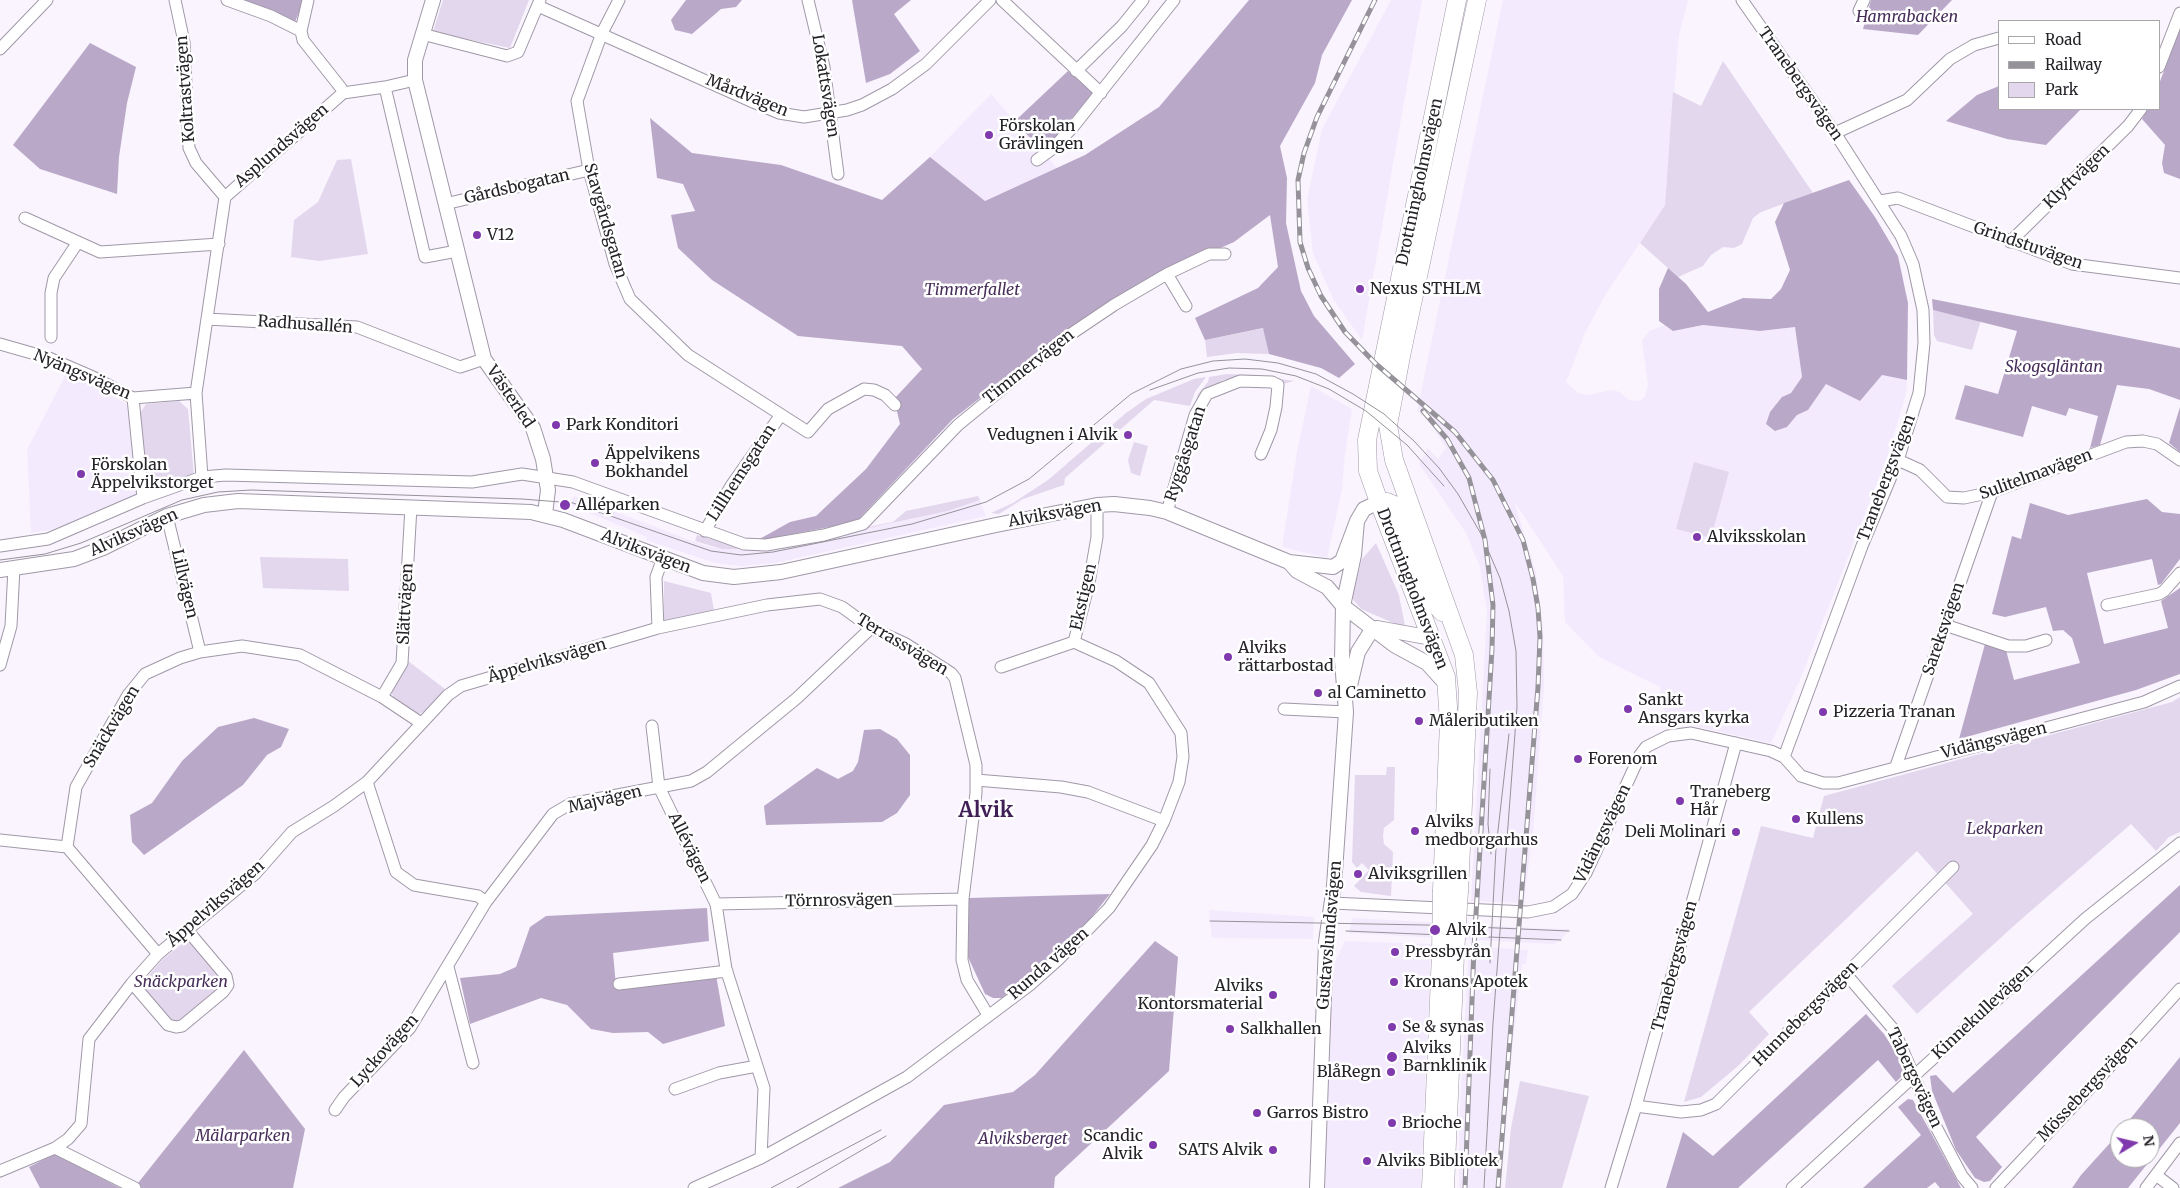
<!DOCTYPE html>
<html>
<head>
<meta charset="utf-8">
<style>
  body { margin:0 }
  #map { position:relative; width:2180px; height:1188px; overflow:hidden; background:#f9f4fe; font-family:Merriweather,serif }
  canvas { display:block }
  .legend { position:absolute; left:1998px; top:20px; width:162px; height:90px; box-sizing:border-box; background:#fff; border:1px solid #a8a7a9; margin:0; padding:6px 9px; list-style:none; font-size:15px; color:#252228 }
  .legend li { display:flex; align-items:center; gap:10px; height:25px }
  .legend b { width:25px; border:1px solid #a8a7a9 }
  .north { position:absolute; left:2110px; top:1118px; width:50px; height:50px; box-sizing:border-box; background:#fff; border:1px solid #a8a7a9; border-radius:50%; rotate:81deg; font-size:14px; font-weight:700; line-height:20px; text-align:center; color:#252228 }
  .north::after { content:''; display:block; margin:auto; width:18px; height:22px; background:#7f39ac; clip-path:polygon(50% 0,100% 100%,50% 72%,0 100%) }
</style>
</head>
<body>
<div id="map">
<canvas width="2180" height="1188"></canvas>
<ul class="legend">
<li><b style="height:6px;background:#fff"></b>Road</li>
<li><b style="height:6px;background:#96929a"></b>Railway</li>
<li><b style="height:14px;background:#e3d7ee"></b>Park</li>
</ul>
<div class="north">N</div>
</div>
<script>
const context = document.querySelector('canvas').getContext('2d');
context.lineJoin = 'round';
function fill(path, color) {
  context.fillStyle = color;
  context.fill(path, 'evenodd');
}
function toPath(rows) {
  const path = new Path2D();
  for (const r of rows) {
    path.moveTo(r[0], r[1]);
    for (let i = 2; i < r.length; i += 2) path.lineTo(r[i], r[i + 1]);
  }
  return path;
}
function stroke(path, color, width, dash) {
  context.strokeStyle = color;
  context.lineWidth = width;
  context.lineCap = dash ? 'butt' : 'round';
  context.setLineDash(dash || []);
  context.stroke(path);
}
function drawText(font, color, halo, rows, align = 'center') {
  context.font = font + ' Merriweather,serif';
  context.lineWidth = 5;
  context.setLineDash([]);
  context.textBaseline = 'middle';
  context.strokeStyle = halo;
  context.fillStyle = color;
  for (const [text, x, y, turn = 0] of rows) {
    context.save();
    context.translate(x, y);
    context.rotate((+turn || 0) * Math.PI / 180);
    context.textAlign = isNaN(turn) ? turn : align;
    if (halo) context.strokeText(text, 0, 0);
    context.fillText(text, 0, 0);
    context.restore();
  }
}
fill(toPath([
  [1391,0,1422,0,1362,340,1333,299,1313,253,1307,200,1322,129],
  [1503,0,1688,0,1679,35,1665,205,1604,297,1585,333,1566,382,1578,393,1589,395,1611,390,1620,392,1629,400,1639,401,1645,397,1648,384,1642,341,1649,331,1665,325,1673,331,1703,325,1760,331,1795,327,1802,377,1791,393,1782,397,1787,427,1797,415,1808,410,1826,384,1882,375,1907,380,1906,394,1887,457,1800,680,1771,743,1685,724,1668,727,1660,687,1599,657,1565,622,1563,576,1514,501,1536,573,1543,629,1544,685,1534,822,1524,903,1471,901,1487,612,1480,567,1466,533,1419,464,1428,448,1438,459,1446,448,1428,420,1417,411],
  [991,94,1057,168,985,201,930,157],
  [67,372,127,404,137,497,55,529,31,533,27,450],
  [1311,386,1352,409,1345,454,1342,489,1327,558,1282,547,1297,452],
  [574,496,706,546,722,549,886,525,948,511,980,500,986,516,775,563,741,566,715,563,646,540,647,537,570,505],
  [1209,910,1314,917,1313,939,1212,938],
  [1352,918,1532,928,1570,929,1561,940,1553,944,1349,933],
  [1345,941,1431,944,1421,1188,1323,1188,1333,966],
  [1469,946,1528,950,1526,964,1522,964,1511,1059,1501,1188,1459,1188,1459,1125]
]), '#f4eafd');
fill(toPath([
  [443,0,529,0,510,48,433,32],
  [1723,61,1813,193,1761,212,1753,218,1742,244,1734,248,1723,247,1711,255,1703,266,1678,277,1640,243,1665,205,1673,92,1701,106],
  [351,159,368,254,319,261,291,257,294,220,318,202,337,160],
  [1933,310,1981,320,1972,350,1937,341,1934,335],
  [1264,328,1269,354,1237,353,1207,357,1205,340],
  [1227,374,1256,375,1294,381,1283,384,1281,380,1264,377,1236,377,1223,380,1201,393,1192,412,1198,394,1208,382,1209,377],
  [1206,377,1195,392,1190,406,1154,400,1065,478,1064,485,1023,499,999,514,991,513,1013,503,1048,480,1126,413,1146,399,1194,379],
  [179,401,188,409,194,476,147,493,139,415,146,404],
  [1134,442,1148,446,1140,476,1131,473,1128,460],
  [1694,462,1729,472,1711,538,1676,529],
  [978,496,980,500,948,511,771,549,722,549,695,541,697,535,740,547,779,545,893,522,906,511],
  [1376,543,1399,595,1405,626,1403,627,1361,609,1352,598,1362,559],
  [260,557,348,559,349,591,263,588],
  [664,581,711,593,714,611,664,621],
  [408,661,445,689,426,711,416,715,395,700,391,692],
  [2180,697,2180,832,2169,837,2156,851,2131,824,2017,923,1917,1014,1892,986,1973,914,1917,851,1749,1012,1769,1034,1738,1066,1701,1097,1684,1102,1761,826,1813,838,1824,796,2172,702],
  [1387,767,1395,767,1394,820,1384,828,1383,836,1384,844,1393,852,1391,896,1361,892,1354,886,1369,870,1362,863,1357,868,1352,862,1355,775,1386,775],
  [190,941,223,980,222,987,180,1022,173,1022,143,990,143,982,162,960,182,944],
  [1520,1081,1589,1096,1562,1188,1505,1188,1511,1128]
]), '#e3d7ee');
fill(toPath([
  [238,0,304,0,295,22],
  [686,0,742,0,736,7,721,9,692,34,675,30,671,20],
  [852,0,911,0,894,14,920,51,890,74,866,83],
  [1249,0,1352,0,1322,55,1315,83,1280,146,1287,178,1286,223,1301,291,1314,316,1355,364,1339,378,1321,368,1269,354,1263,328,1205,340,1195,318,1258,288,1278,267,1270,215,1234,242,1165,272,1070,328,953,419,856,522,756,541,790,522,816,516,866,469,900,424,894,399,922,369,902,346,798,336,712,280,678,248,671,215,695,211,683,184,657,178,650,118,692,153,781,165,882,200,930,157,985,201,1085,155,1159,107],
  [1871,0,1952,0,1918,35,1863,29],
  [2180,29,2180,179,2164,173,2162,163,2165,145,2142,119,2148,109,2159,109,2159,84],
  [90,43,136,67,127,103,119,157,117,194,40,169,13,145],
  [1068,71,1093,93,1048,146,1041,150,1015,121],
  [1999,86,1999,109,2081,109,2046,145,2007,139,1946,121,1977,95],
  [1849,180,1875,217,1898,256,1908,303,1907,380,1882,375,1860,401,1826,384,1808,410,1797,415,1787,427,1775,431,1766,424,1770,412,1782,397,1791,393,1802,377,1795,327,1760,331,1703,325,1673,331,1659,321,1659,289,1668,268,1686,284,1708,312,1743,298,1771,299,1781,289,1790,270,1775,222,1784,203],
  [1932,299,2180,348,2180,400,2149,389,2117,385,2100,445,2090,448,2098,416,2069,408,2066,416,2032,406,2023,437,1955,419,1965,385,1998,394,2017,331,1933,310],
  [2180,407,2180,452,2169,443],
  [2147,499,2162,512,2180,514,2180,559,2161,584,2158,585,2152,559,2087,573,2104,644,2168,628,2161,601,2180,588,2180,674,2136,690,1959,739,1985,644,2006,650,2014,680,2080,663,2072,638,2063,630,2053,631,2046,607,2005,617,1992,614,2012,536,2021,539,2030,503,2068,515],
  [254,718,289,729,281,747,267,755,243,785,144,855,132,842,130,815,152,803,182,761,218,727],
  [880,729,897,739,910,755,910,795,897,813,882,822,766,825,764,806,817,768,838,779,853,771,858,762,864,730],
  [2180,885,2180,932,1976,1137,2002,1167,1990,1181,1984,1182,1975,1178,1956,1150,1932,1091,1930,1076,1936,1075,1953,1093],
  [1110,894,1086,924,1049,959,1002,998,993,998,985,994,968,957,969,898],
  [707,908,709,941,613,953,616,986,716,975,725,1026,663,1044,648,1032,613,1033,591,1029,567,1005,541,998,470,1024,460,978,500,974,516,967,530,927,546,916],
  [1155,941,1178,957,1169,1071,1055,1177,1054,1188,838,1188,890,1162,944,1105,1013,1092,1035,1075],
  [1866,1014,1884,1034,1905,1067,1904,1074,1896,1082,1878,1060,1738,1188,1666,1188,1683,1132,1713,1156],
  [244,1050,305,1129,293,1188,134,1188],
  [2180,1057,2180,1123,2128,1188,2072,1188,2081,1175,2120,1132,2120,1158,2150,1158,2150,1128,2123,1128],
  [1908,1099,1913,1100,1961,1188,1940,1188,1935,1182,1927,1188,1863,1188,1921,1135,1898,1107],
  [55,1154,120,1188,40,1188,29,1167]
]), '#baa8c9');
const minor = toPath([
  [175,0,184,42,189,148,196,163,225,197],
  [227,0,271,16,301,31,303,40,341,88,343,93],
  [619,0,602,33,577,101,589,170,615,264,630,299,688,355,808,432,828,409,864,389,874,390,885,395,895,405],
  [808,0,824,67,838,174],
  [1002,0,1101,93],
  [1742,0,1835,133,1901,236,1913,264,1923,310,1924,343,1919,393,1898,460,1862,546,1784,757],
  [538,6,753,102,779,113,804,117,847,110,862,105,892,89,926,64,990,0],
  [1859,11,1864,0],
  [301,31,308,0],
  [422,34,507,56,518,52,540,0],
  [0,49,47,0],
  [2159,67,2180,13],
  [1076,71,1122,26,1143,0],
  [385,87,425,257,457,251],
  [1835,133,1907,100,1950,59,1974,45,1999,38],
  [1037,160,1052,149,1073,127,1174,0],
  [1880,201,1898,198,2072,264,2180,278],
  [445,204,589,170],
  [25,218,100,252,219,244],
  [2010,242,2128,126,2141,109],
  [1167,274,1186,306],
  [207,319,357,327,460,367,484,359],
  [51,337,51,293,54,278,78,242],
  [0,344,49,358,93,377,133,398,196,393],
  [133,398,143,498],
  [1898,460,1920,470,1947,497,1964,498,1992,492,2126,442,2143,441,2157,444,2180,460],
  [202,477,196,393,225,197,343,93,385,87,415,80],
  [1167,512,1195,415,1207,394,1240,381,1272,382,1278,385,1276,407,1271,430,1261,454],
  [167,516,200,652],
  [705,531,731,486,780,416],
  [0,546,48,539,143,498,202,477,226,475,472,482,522,474,573,482,744,544,766,545,824,535,863,524,958,425,1062,340,1114,305,1167,274,1209,254,1225,254],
  [2107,605,2159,594,2164,591,2180,573],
  [1945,625,2008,646,2026,646,2046,640],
  [658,628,767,605,820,599,842,607,871,628,906,644,951,673,955,678,976,765,976,793,963,899,962,960,967,980,988,1015],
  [1074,642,1089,583,1097,537,1097,505],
  [0,665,11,626,14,568],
  [1001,667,1074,642],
  [382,697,402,663,411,507],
  [1284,709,1346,712],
  [652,726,659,787,716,904,726,969,764,1088,761,1158],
  [1896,766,1992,492],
  [976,780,1061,787,1088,792,1164,821],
  [367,782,396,872,414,885,478,896,486,902,553,814,570,804,691,781,707,772,797,698,871,628],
  [0,840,67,847],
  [1332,903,1528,912,1553,907,1572,894,1586,873,1640,755,1646,747,1668,736,1691,733,1771,751,1784,757,1801,776,1823,783,1838,783,2144,702,2180,686],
  [716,904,963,899],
  [158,954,67,847,76,787,128,695,145,674,180,658,200,652,242,646,300,655,382,697,421,723],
  [448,967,473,1063],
  [1846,974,1894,1030,1935,1125,1962,1176,1972,1188],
  [132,983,168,1025,176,1027,182,1026,223,992,228,985,226,976,188,931],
  [619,984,727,971],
  [675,1089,719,1073,757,1066],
  [1636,1106,1681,1112,1701,1110,1716,1104,1953,867],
  [335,1110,344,1097,410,1028,486,902],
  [55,1148,135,1188],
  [0,1171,55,1148,68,1139,81,1124,89,1039,132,983,158,954,255,874,292,832,334,806,367,782,448,695,461,686,658,628,656,577,663,558],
  [2156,1175,2173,1188],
  [694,1188,761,1158,907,1077,1031,984,1058,960,1109,908,1152,845,1164,821,1179,782,1183,757,1181,733,1149,683,1116,661,1074,642],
  [1611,1188,1636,1106,1736,743],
  [1792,1188,2085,919,2180,843],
  [1996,1188,2092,1086,2180,989],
  [2146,1188,2180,1143]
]);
const tertiary = toPath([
  [433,0,415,60,415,80,484,359,533,428,543,459,548,490,545,514],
  [1289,562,1297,571,1327,587,1343,606,1394,645,1427,663,1445,683],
  [0,570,74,559,103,548,167,516,204,505,238,501,531,512,563,520,703,573,734,577,781,572,996,525,1097,505,1114,504,1150,508,1167,512,1289,562,1333,567,1342,561,1357,521],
  [1377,628,1432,638],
  [1348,694,1358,652,1373,628],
  [1317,1188,1326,942,1334,886,1346,712,1342,661,1343,606,1354,555,1357,521,1364,509,1379,502]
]);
const primary = toPath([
  [1379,502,1387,502,1394,505,1399,512,1427,587,1437,606,1442,612],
  [1442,890,1449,722,1446,677,1379,502,1368,471,1367,440,1457,0],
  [1459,891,1468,693,1464,655,1394,460,1388,425,1402,351,1477,0],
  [1431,1188,1441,953],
  [1445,1188,1455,954]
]);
stroke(minor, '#a098a7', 13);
stroke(tertiary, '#a098a7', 16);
stroke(primary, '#a098a7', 19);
stroke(minor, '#fff', 11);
stroke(tertiary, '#fff', 14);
stroke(primary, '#fff', 18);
stroke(toPath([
  [1150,390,1198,373,1229,368,1262,369,1296,376,1329,389,1366,411,1407,445,1444,486],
  [0,560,45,554,81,543,182,500,218,492,251,490,522,499,573,503,711,551,741,555,773,552,912,524,986,502,1029,479,1131,394,1181,369,1213,361,1245,359,1278,363,1316,374,1353,394,1384,414,1414,441,1439,468,1458,494,1481,534,1500,578,1509,611,1516,651,1517,707,1493,1023,1484,1188],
  [1490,769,1488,824,1491,854],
  [1210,921,1426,925,1569,931],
  [1346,931,1561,940],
  [1490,963,1496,848,1509,734],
  [771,1188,881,1130],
  [797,1188,886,1136]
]), '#96929a', 1);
const rail = toPath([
  [1375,0,1317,117,1304,153,1298,180,1300,242,1308,268,1321,296,1345,332,1376,364,1455,432,1493,480,1523,540,1533,579,1538,608,1540,637,1538,687,1498,1188],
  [1423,411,1447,439,1469,478,1485,540,1493,605,1492,649,1474,947,1465,1188]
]);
stroke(rail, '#96929a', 5);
stroke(rail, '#fff', 3, [9]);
const primaryBridge = toPath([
  [1441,953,1442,890],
  [1455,954,1459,891]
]);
stroke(primaryBridge, '#a098a7', 19, []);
stroke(primaryBridge, '#fff', 18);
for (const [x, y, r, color] of [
  [989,135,5,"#7f39ac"],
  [477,235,5,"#7f39ac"],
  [1360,289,5,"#7f39ac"],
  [556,425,5,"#7f39ac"],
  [1128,435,5,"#7f39ac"],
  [595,463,5,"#7f39ac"],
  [81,474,5,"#7f39ac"],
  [565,505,6,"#7f39ac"],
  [1697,537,5,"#7f39ac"],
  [1228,657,5,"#7f39ac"],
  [1318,693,5,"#7f39ac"],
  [1628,709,5,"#7f39ac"],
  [1823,712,5,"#7f39ac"],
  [1419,721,5,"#7f39ac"],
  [1578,759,5,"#7f39ac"],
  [1680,801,5,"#7f39ac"],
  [1796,819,5,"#7f39ac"],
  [1415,831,5,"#7f39ac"],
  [1736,832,5,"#7f39ac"],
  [1358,874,5,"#7f39ac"],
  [1435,930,6,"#7f39ac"],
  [1395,952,5,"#7f39ac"],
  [1394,982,5,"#7f39ac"],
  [1273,995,5,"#7f39ac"],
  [1392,1027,5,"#7f39ac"],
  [1230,1029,5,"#7f39ac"],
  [1392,1057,6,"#7f39ac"],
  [1391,1072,5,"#7f39ac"],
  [1257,1113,5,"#7f39ac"],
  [1392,1123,5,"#7f39ac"],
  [1153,1145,5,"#7f39ac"],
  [1273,1150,5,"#7f39ac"],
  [1367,1161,5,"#7f39ac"]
]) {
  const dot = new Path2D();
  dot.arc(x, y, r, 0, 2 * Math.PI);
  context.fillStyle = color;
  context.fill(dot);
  stroke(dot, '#fff', 2);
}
drawText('italic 16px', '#472e5a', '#fff', [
  ["Hamrabacken",1907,17],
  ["Timmerfallet",972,290],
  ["Skogsgläntan",2054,367],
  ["Lekparken",2005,829],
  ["Snäckparken",181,982],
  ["Mälarparken",243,1136],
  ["Alviksberget",1023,1139]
]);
drawText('16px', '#252228', '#fff', [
  ["Tranebergsvägen",1800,84,55],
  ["Lokattsvägen",825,86,81],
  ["Koltrastvägen",186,89,-94],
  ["Mårdvägen",747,96,22],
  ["Asplundsvägen",282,146,-41],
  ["Klyftvägen",2077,177,-44],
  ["Drottningholmsvägen",1420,182,-78],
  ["Gårdsbogatan",517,187,-13],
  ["Stavgårdsgatan",605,221,74],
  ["Grindstuvägen",2028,246,19],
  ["Radhusallén",305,325,4],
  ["Timmervägen",1029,367,-38],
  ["Nyängsvägen",82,375,23],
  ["Västerled",510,397,56],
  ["Ryggåsgatan",1186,454,-72],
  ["Lillhemsgatan",742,473,-57],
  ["Sulitelmavägen",2036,475,-20],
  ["Tranebergsvägen",1887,478,-69],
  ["Alviksvägen",1055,514,-10],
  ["Alviksvägen",134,533,-24],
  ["Alviksvägen",646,552,21],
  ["Lillvägen",184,584,77],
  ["Drottningholmsvägen",1412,589,69],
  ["Ekstigen",1084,597,-77],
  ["Slättvägen",406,604,-87],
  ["Sareksvägen",1944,629,-71],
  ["Terrassvägen",902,645,31],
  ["Äppelviksvägen",547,661,-16],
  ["Snäckvägen",112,727,-59],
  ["Vidängsvägen",1994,741,-14],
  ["Majvägen",605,800,-13],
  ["Vidängsvägen",1603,834,-64],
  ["Allévägen",689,848,64],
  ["Törnrosvägen",839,901,-1],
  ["Äppelviksvägen",216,904,-41],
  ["Gustavslundsvägen",1330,935,-85],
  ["Runda vägen",1049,964,-41],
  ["Tranebergsvägen",1675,966,-75],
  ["Kinnekullevägen",1983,1012,-43],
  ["Hunnebergsvägen",1806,1014,-45],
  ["Lyckovägen",385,1051,-48],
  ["Tabergsvägen",1914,1078,65],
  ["Mössebergsvägen",2088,1089,-47]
]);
drawText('16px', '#252228', '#fff', [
  ["Förskolan",999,126],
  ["Grävlingen",999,144],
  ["V12",487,235],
  ["Nexus STHLM",1370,289],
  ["Park Konditori",566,425],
  ["Vedugnen i Alvik",1118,435,"right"],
  ["Äppelvikens",605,454],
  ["Bokhandel",605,472],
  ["Förskolan",91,465],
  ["Äppelvikstorget",91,483],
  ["Alléparken",576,505],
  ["Alviksskolan",1707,537],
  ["Alviks",1238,648],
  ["rättarbostad",1238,666],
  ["al Caminetto",1328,693],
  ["Sankt",1638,700],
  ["Ansgars kyrka",1638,718],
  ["Pizzeria Tranan",1833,712],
  ["Måleributiken",1429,721],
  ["Forenom",1588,759],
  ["Traneberg",1690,792],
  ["Hår",1690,810],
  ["Kullens",1806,819],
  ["Alviks",1425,822],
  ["medborgarhus",1425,840],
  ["Deli Molinari",1726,832,"right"],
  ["Alviksgrillen",1368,874],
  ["Alvik",1446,930],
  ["Pressbyrån",1405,952],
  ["Kronans Apotek",1404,982],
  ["Alviks",1263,986,"right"],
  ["Kontorsmaterial",1263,1004,"right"],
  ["Se & synas",1402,1027],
  ["Salkhallen",1240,1029],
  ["Alviks",1403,1048],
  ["Barnklinik",1403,1066],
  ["BlåRegn",1381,1072,"right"],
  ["Garros Bistro",1267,1113],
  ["Brioche",1402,1123],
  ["Scandic",1143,1136,"right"],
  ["Alvik",1143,1154,"right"],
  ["SATS Alvik",1263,1150,"right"],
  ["Alviks Bibliotek",1377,1161]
], 'left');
drawText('bold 21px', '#401f56', '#fff', [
  ["Alvik",986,811]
]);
</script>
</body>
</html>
